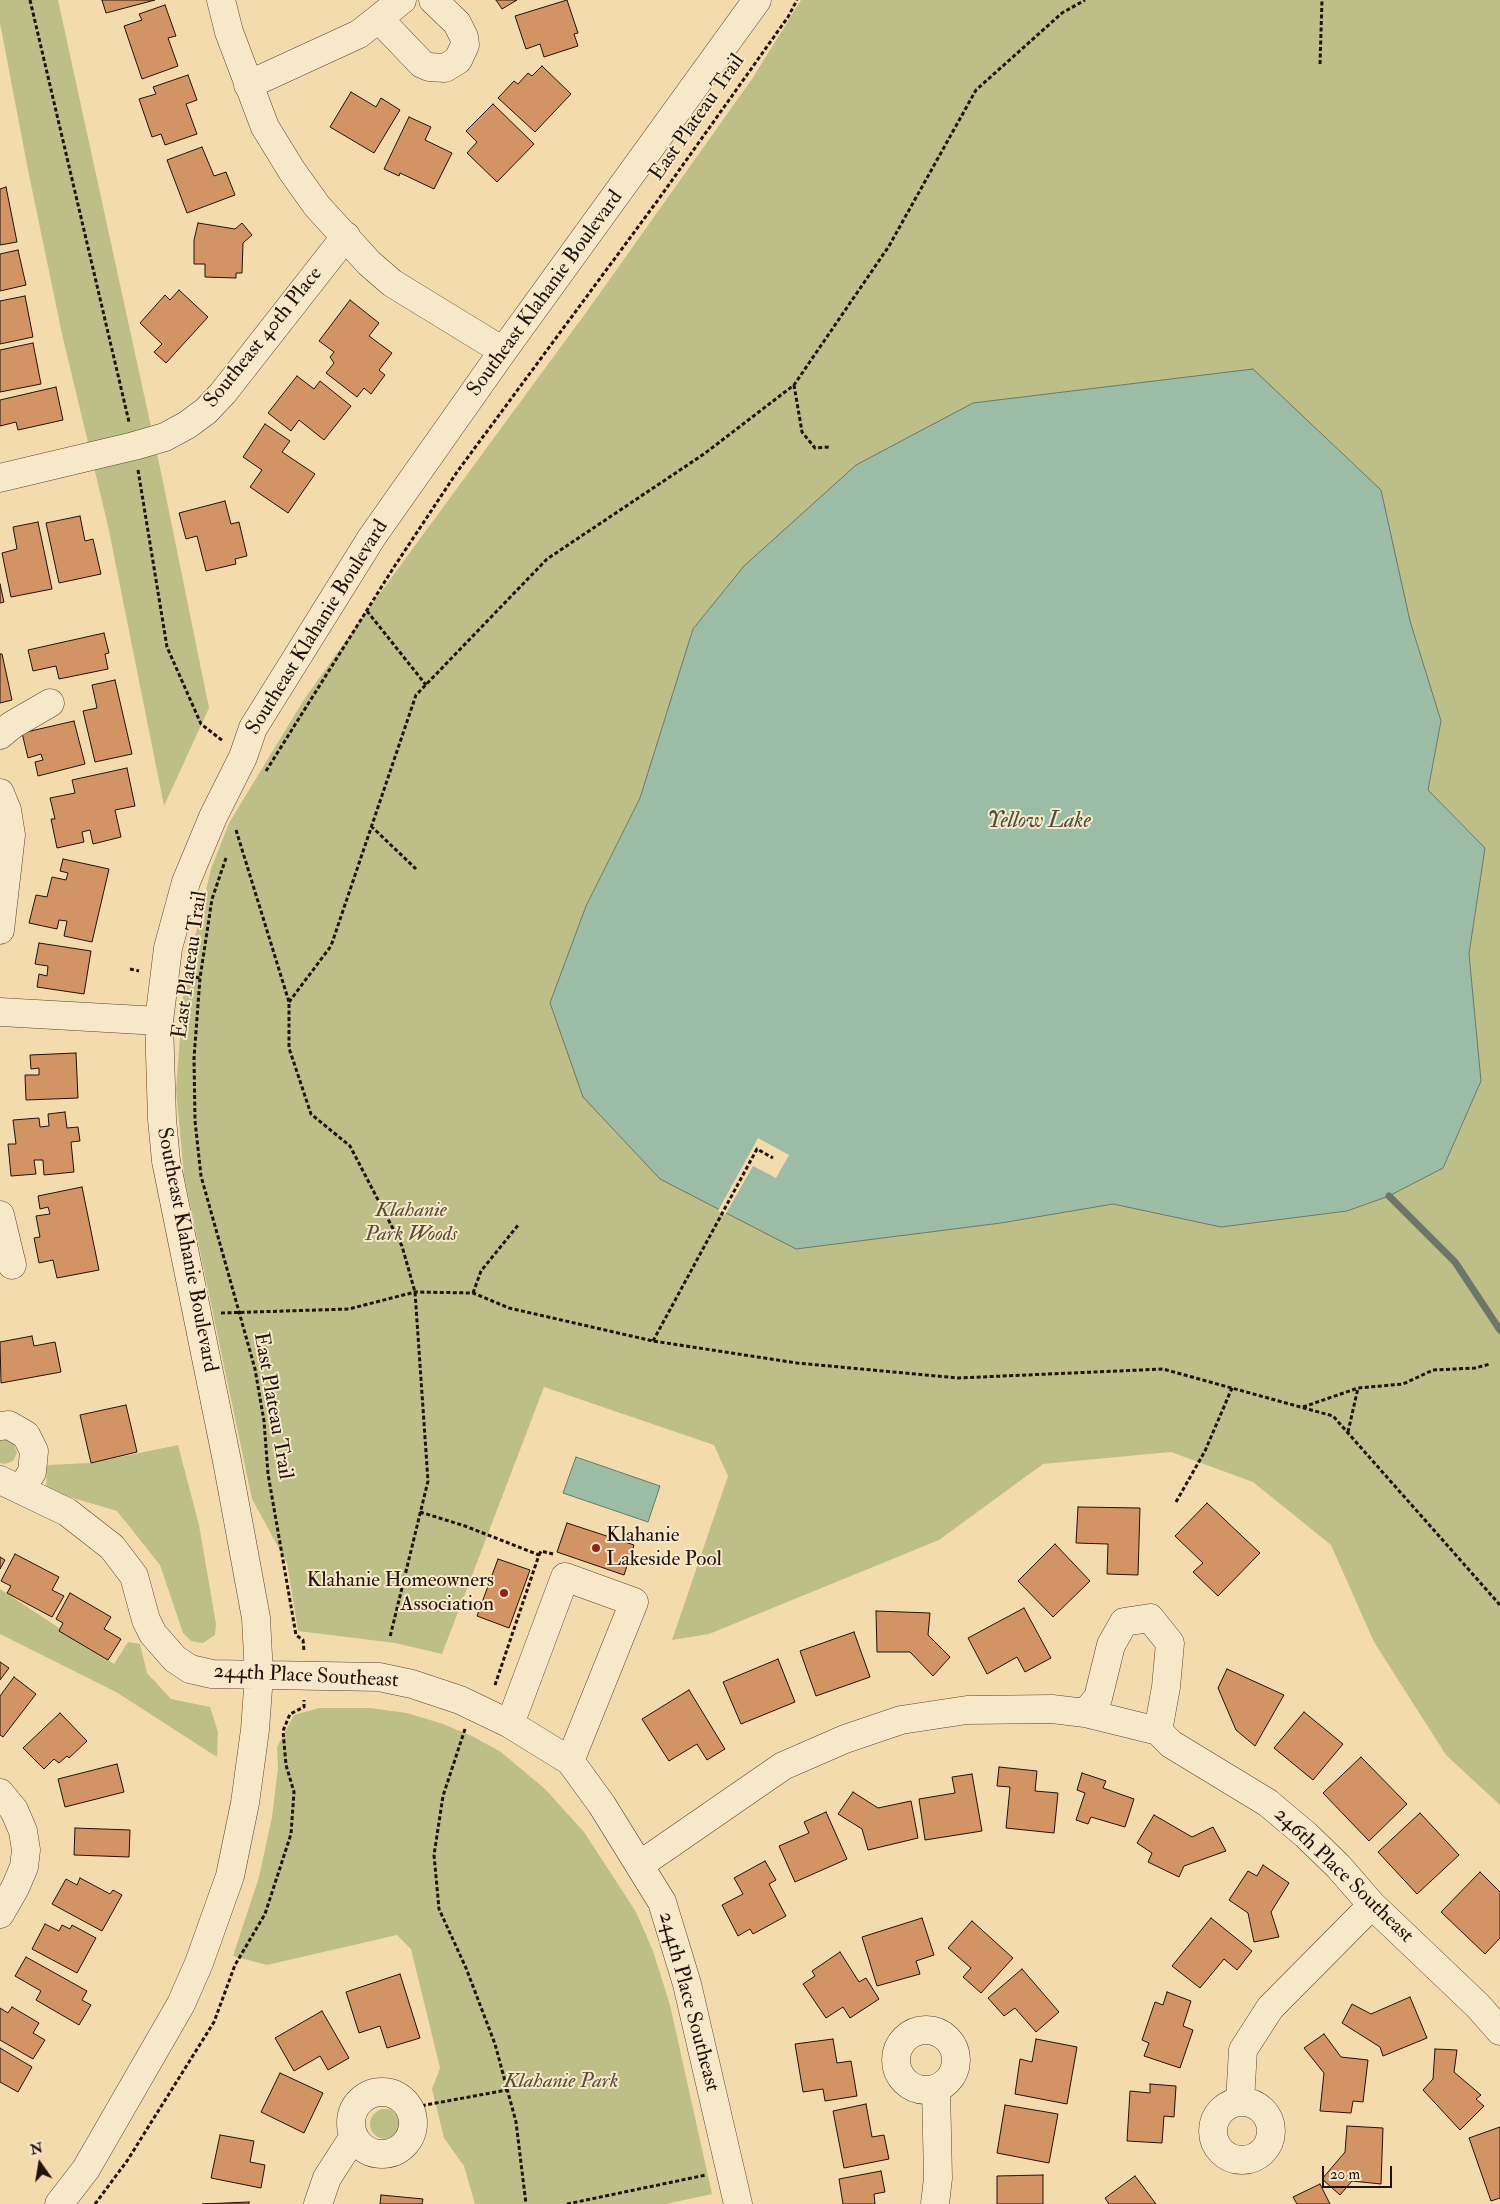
<!DOCTYPE html>
<html>
<head>
<meta charset="utf-8">
<style>
  body { margin:0 }
  #map { position:relative; width:1500px; height:2204px; overflow:hidden; background:#f4dbad; font-family:"IM FELL Double Pica",serif }
  canvas { display:block }
  .north { position:absolute; left:15px; top:2139px; width:50px; height:50px; -webkit-text-stroke:4px #f8e8ca; paint-order:stroke; rotate:347deg; font-size:14px; font-weight:700; line-height:20px; text-align:center; color:#21120c }
  .north::after { content:''; display:block; margin:auto; width:18px; height:22px; background:#21120c; clip-path:polygon(50% 0,100% 100%,50% 72%,0 100%) }
  .scale { position:absolute; left:1322px; top:2166px; width:70px; height:22px; box-sizing:border-box; border:2px solid #21120c; border-top:0; padding-left:6px; font-size:15px; line-height:18px; white-space:nowrap; color:#21120c; -webkit-text-stroke:4px #f8e8ca; paint-order:stroke }
</style>
</head>
<body>
<div id="map">
<canvas width="1500" height="2204"></canvas>
<div class="north">N</div>
<div class="scale">20 m</div>
</div>
<script>
const context = document.querySelector('canvas').getContext('2d');
context.lineJoin = 'round';
function fill(path, color) {
  context.fillStyle = color;
  context.fill(path, 'evenodd');
}
function toPath(rows) {
  const path = new Path2D();
  for (const r of rows) {
    if (r.length === 3) {
      path.moveTo(r[0] + r[2], r[1]);
      path.arc(r[0], r[1], r[2], 0, 2 * Math.PI);
      continue;
    }
    path.moveTo(r[0], r[1]);
    for (let i = 2; i < r.length; i += 2) path.lineTo(r[i], r[i + 1]);
  }
  return path;
}
function stroke(path, color, width, dash) {
  context.strokeStyle = color;
  context.lineWidth = width;
  context.lineCap = dash ? 'butt' : 'round';
  context.setLineDash(dash || []);
  context.stroke(path);
}
function drawText(font, color, halo, rows, align = 'center') {
  context.font = font + ' "IM FELL Double Pica",serif';
  context.lineWidth = 4;
  context.setLineDash([]);
  context.textBaseline = 'middle';
  context.strokeStyle = halo;
  context.fillStyle = color;
  for (const [text, x, y, turn = 0] of rows) {
    context.save();
    context.translate(x, y);
    context.rotate((+turn || 0) * Math.PI / 180);
    context.textAlign = isNaN(turn) ? turn : align;
    if (halo) context.strokeText(text, 0, 0);
    context.fillText(text, 0, 0);
    context.restore();
  }
}
fill(toPath([
  [0,0,58,0,162,477,209,708,164,806,108,526,62,334,28,170,0,23],
  [801,0,1500,0,1500,1805,1446,1755,1374,1642,1331,1545,1253,1482,1171,1452,1043,1464,939,1540,709,1634,672,1640,728,1476,714,1445,544,1387,442,1654,395,1643,298,1631,287,1563,252,1499,184,1175,176,1090,184,984,211,869,229,823,303,701,367,611,590,307,752,79],
  [1410,621,1441,721,1428,790,1485,848,1469,954,1481,1081,1443,1168,1389,1196,1347,1211,1221,1227,1113,1204,1001,1223,796,1249,550,1003,586,906,640,798,693,629],
  [6,1439,13,1442,17,1453,13,1461,5,1464,0,1463,0,1440],
  [178,1445,199,1525,216,1624,215,1635,203,1643,191,1641,183,1633,160,1565,117,1511,46,1490,47,1465,91,1463],
  [0,1589,114,1664,128,1642,140,1644,147,1673,171,1699,210,1707,218,1732,217,1757,116,1692,0,1634],
  [319,1708,370,1708,407,1713,443,1724,472,1736,501,1752,545,1789,584,1832,636,1912,653,1951,670,2005,712,2194,666,2204,475,2204,464,2166,444,2138,432,2089,440,2068,411,1949,397,1935,267,1965,233,1956,259,1877,272,1817,278,1768,277,1747,294,1715],
  [385,2124,15]
]), '#bebf88');
const water = toPath([
  [1253,369,1381,490,1410,621,1441,721,1428,790,1485,848,1469,954,1481,1081,1443,1168,1389,1196,1347,1211,1221,1227,1113,1204,1001,1223,796,1249,660,1179,583,1097,550,1003,586,906,640,798,693,629,744,566,856,465,973,403,1253,369],
  [576,1457,660,1486,648,1522,563,1493,576,1457]
]);
fill(water, '#9dbca5');
stroke(water, '#6b7868', 1);
fill(toPath([
  [758,1138,789,1155,776,1178,753,1166,725,1215,718,1211]
]), '#f4dbad');
stroke(toPath([
  [1389,1196,1455,1262,1500,1330]
]), '#6b7868', 7);
const building = toPath([
  [102,0,155,0,106,13,102,0],
  [496,0,517,0,502,9,496,0],
  [567,0,578,33,574,34,578,46,544,57,540,44,526,49,515,16,567,0],
  [165,5,176,36,168,38,178,66,142,79,124,26,142,20,139,14,165,5],
  [542,66,571,94,535,132,498,98,514,81,518,84,528,73,532,76,542,66],
  [188,75,197,100,186,104,197,134,165,145,161,134,152,137,139,99,156,94,153,87,188,75],
  [351,92,376,107,381,98,400,110,374,153,330,127,351,92],
  [493,104,534,144,497,182,467,153,477,142,466,131,493,104],
  [409,117,431,127,425,140,452,153,434,189,400,173,399,176,384,169,409,117],
  [202,147,214,176,226,172,235,195,187,213,167,160,202,147],
  [6,187,17,242,0,245,0,189,6,187],
  [198,223,235,229,242,223,252,235,243,243,242,273,236,273,236,278,205,277,205,264,194,264,194,240,198,223],
  [18,250,26,285,0,291,0,254,18,250],
  [179,290,208,317,166,363,154,352,162,344,140,323,165,295,170,300,179,290],
  [25,296,33,337,0,344,0,301,25,296],
  [350,300,379,323,369,336,392,353,379,370,385,375,371,394,364,388,357,397,326,373,334,363,330,357,334,352,319,341,350,300],
  [33,343,41,384,0,392,0,350,33,343],
  [297,376,314,389,320,381,351,406,324,440,299,420,291,431,268,413,297,376],
  [56,387,63,420,18,430,16,422,0,426,0,400,56,387],
  [265,424,290,441,282,452,315,474,288,513,250,487,262,470,243,457,265,424],
  [225,501,231,524,239,522,247,556,235,559,236,564,206,571,197,536,186,539,179,513,225,501],
  [80,516,85,541,93,539,101,574,59,583,46,523,80,516],
  [38,522,52,589,11,597,2,553,17,549,13,527,38,522],
  [0,584,4,602,0,603,0,584],
  [104,633,109,653,105,654,108,669,59,679,56,666,33,671,28,650,104,633],
  [0,654,2,654,12,700,0,703,0,654],
  [115,680,132,754,95,762,83,711,97,708,92,685,115,680],
  [74,721,85,764,38,776,35,762,43,760,41,754,28,758,22,733,74,721],
  [127,768,135,806,115,810,121,837,93,844,90,830,82,832,84,842,57,848,51,819,55,819,50,798,75,793,72,780,127,768],
  [63,859,109,869,92,942,64,936,67,921,59,920,57,929,29,923,36,895,47,897,52,877,66,880,68,873,60,871,63,859],
  [39,943,91,951,84,994,37,987,39,974,47,976,48,966,35,964,39,943],
  [76,1053,78,1098,26,1100,25,1075,39,1075,39,1068,31,1069,30,1055,76,1053],
  [65,1112,67,1128,78,1127,80,1141,71,1142,74,1172,44,1175,43,1160,34,1160,36,1174,11,1176,8,1144,16,1144,13,1120,39,1118,40,1127,49,1126,48,1114,65,1112],
  [82,1187,99,1270,57,1278,53,1260,39,1263,34,1238,40,1237,36,1216,50,1214,48,1207,40,1209,38,1196,82,1187],
  [32,1336,34,1346,55,1342,61,1372,1,1383,0,1342,32,1336],
  [126,1405,137,1452,91,1463,80,1415,126,1405],
  [1207,1503,1260,1553,1218,1596,1193,1572,1203,1563,1175,1536,1207,1503],
  [1078,1507,1140,1508,1138,1575,1107,1574,1108,1544,1076,1543,1078,1507],
  [567,1523,634,1545,624,1575,557,1552,567,1523],
  [1055,1544,1090,1581,1053,1617,1018,1581,1055,1544],
  [15,1554,59,1577,52,1590,64,1596,52,1617,7,1593,11,1586,1,1581,15,1554],
  [0,1557,5,1560,0,1569,0,1557],
  [498,1559,530,1570,509,1628,477,1616,498,1559],
  [70,1593,111,1617,104,1629,121,1639,108,1660,59,1631,63,1623,56,1619,70,1593],
  [1024,1608,1051,1658,1025,1672,1017,1657,987,1674,968,1638,1024,1608],
  [876,1611,930,1613,928,1635,950,1657,933,1676,910,1652,877,1652,876,1611],
  [854,1632,870,1677,816,1696,800,1651,854,1632],
  [778,1659,795,1702,741,1724,723,1682,778,1659],
  [0,1662,9,1668,0,1680,0,1662],
  [1227,1669,1284,1695,1255,1746,1236,1730,1218,1688,1227,1669],
  [14,1677,36,1694,3,1737,0,1735,0,1696,14,1677],
  [689,1690,725,1749,707,1760,697,1744,669,1761,642,1719,689,1690],
  [1304,1712,1343,1744,1313,1780,1274,1748,1304,1712],
  [60,1713,87,1741,69,1758,67,1756,59,1763,54,1759,44,1769,23,1748,60,1713],
  [1361,1757,1407,1804,1369,1841,1323,1793,1361,1757],
  [117,1764,124,1792,65,1807,58,1779,117,1764],
  [999,1767,1037,1771,1035,1791,1058,1793,1054,1833,1006,1828,1010,1787,997,1786,999,1767],
  [1082,1773,1106,1781,1103,1788,1134,1799,1125,1827,1091,1817,1088,1824,1076,1820,1085,1793,1077,1790,1082,1773],
  [972,1774,982,1831,925,1840,919,1799,955,1793,952,1777,972,1774],
  [853,1792,878,1808,911,1801,918,1838,868,1850,862,1829,838,1814,853,1792],
  [826,1812,847,1859,795,1882,779,1846,809,1833,804,1822,826,1812],
  [1420,1813,1459,1855,1417,1894,1378,1852,1420,1813],
  [1154,1815,1192,1837,1213,1827,1226,1851,1184,1866,1179,1877,1148,1862,1152,1853,1137,1843,1154,1815],
  [75,1828,130,1830,129,1857,74,1855,75,1828],
  [765,1861,776,1880,769,1884,786,1916,753,1934,750,1929,738,1936,722,1905,743,1894,734,1878,765,1861],
  [1263,1865,1289,1883,1271,1912,1279,1937,1254,1942,1248,1913,1229,1900,1248,1871,1257,1876,1263,1865],
  [1480,1872,1500,1892,1500,1938,1485,1954,1441,1912,1480,1872],
  [80,1878,110,1894,113,1890,122,1895,102,1931,52,1904,66,1879,77,1885,80,1878],
  [922,1918,934,1955,916,1961,920,1974,877,1986,862,1937,922,1918],
  [1211,1918,1252,1951,1237,1970,1224,1959,1200,1988,1172,1966,1211,1918],
  [972,1921,1013,1958,981,1993,963,1977,971,1968,948,1948,972,1921],
  [45,1924,59,1931,62,1925,70,1929,72,1925,96,1938,77,1973,32,1949,45,1924],
  [840,1952,859,1982,866,1978,879,1999,850,2018,843,2007,826,2018,803,1984,815,1976,812,1971,840,1952],
  [26,1957,87,1991,82,2000,91,2005,79,2025,36,2000,41,1991,15,1976,26,1957],
  [1022,1969,1059,2012,1036,2032,1015,2008,1004,2016,988,1998,1022,1969],
  [400,1974,420,2038,387,2048,380,2026,359,2033,346,1992,400,1974],
  [1167,1992,1191,2001,1183,2026,1193,2030,1180,2068,1144,2056,1149,2043,1142,2040,1155,2002,1163,2005,1167,1992],
  [1410,1997,1427,2038,1383,2056,1380,2047,1342,2023,1352,2004,1371,2014,1410,1997],
  [12,2007,39,2023,33,2033,45,2040,33,2059,0,2040,0,2008,8,2013,12,2007],
  [322,2011,349,2058,328,2070,320,2056,294,2071,275,2038,322,2011],
  [1324,2034,1341,2057,1368,2060,1363,2102,1353,2101,1351,2113,1320,2111,1324,2073,1304,2048,1324,2034],
  [833,2039,837,2063,851,2061,857,2096,825,2101,823,2089,803,2092,795,2044,833,2039],
  [1036,2039,1077,2047,1067,2104,1015,2094,1020,2059,1032,2062,1036,2039],
  [0,2048,32,2067,18,2092,0,2082,0,2048],
  [1435,2049,1457,2050,1454,2072,1481,2095,1476,2099,1484,2106,1460,2130,1423,2090,1433,2079,1435,2049],
  [280,2073,323,2093,304,2133,261,2112,280,2073],
  [1150,2084,1176,2086,1174,2117,1164,2116,1162,2143,1127,2141,1130,2091,1150,2093,1150,2084],
  [866,2104,872,2137,884,2135,889,2159,844,2168,833,2111,866,2104],
  [1005,2105,1058,2114,1049,2163,997,2153,1005,2105],
  [1347,2126,1383,2128,1381,2184,1352,2181,1340,2195,1322,2179,1345,2152,1347,2126],
  [1500,2127,1500,2198,1491,2201,1469,2138,1500,2127],
  [220,2135,254,2141,250,2162,265,2165,261,2188,211,2178,220,2135],
  [881,2171,885,2192,874,2194,875,2204,843,2204,839,2179,881,2171],
  [1043,2175,1043,2204,997,2204,997,2176,1043,2175],
  [1135,2176,1156,2204,1109,2204,1105,2198,1135,2176],
  [1320,2184,1330,2204,1297,2204,1293,2197,1320,2184],
  [381,2195,423,2199,422,2204,380,2204,381,2195],
  [249,2202,249,2204,202,2204,249,2202]
]);
fill(building, '#d39465');
stroke(building, '#21120c', 1);
const minor = toPath([
  [221,0,229,32,265,127,292,171,317,206,369,263,392,283,503,351],
  [379,19,422,64,429,67,445,68,458,60,465,45,464,37,457,23,433,0],
  [248,85,359,34,402,0],
  [0,478,134,446,165,437,187,425,206,411,223,393,346,236],
  [0,735,12,725,50,703],
  [0,793,7,810,11,835,0,930],
  [0,1012,159,1021],
  [0,1215,12,1265],
  [0,1426,9,1425,26,1435,34,1451,32,1472,21,1489],
  [0,1480,67,1512,112,1547,134,1576,146,1620,153,1634,175,1659,190,1669,212,1674,379,1677,412,1684,460,1700,510,1724,570,1761,602,1805,662,1902,687,1984,738,2204],
  [1085,1713,1098,1698,1111,1645,1124,1622,1150,1618,1170,1643,1166,1687,1158,1731],
  [510,1724,565,1577,634,1602,570,1761],
  [0,1793,14,1810,23,1831,26,1850,24,1867,15,1888,0,1914],
  [641,1864,783,1766,845,1739,901,1720,967,1710,1052,1709,1085,1713,1158,1731,1171,1744,1268,1803,1306,1835,1338,1866,1372,1905,1478,2006,1500,2031],
  [926,2060,30],
  [382,2123,31],
  [1240,2101,1243,2050,1270,2008,1372,1905],
  [1242,2131,29],
  [59,2204,86,2169,181,2004,199,1963,230,1876,245,1803,255,1730,259,1675,256,1618,227,1461,166,1161,162,1119,159,1021,168,948,186,882,213,817,243,757,253,728,372,537,503,351,757,0],
  [318,2204,327,2178,354,2136],
  [935,2204,938,2178,936,2089]
]);
stroke(minor, '#564434', 29);
stroke(toPath([
  [30,0,129,422],
  [1320,64,1322,0],
  [794,385,802,432,815,448,830,447],
  [138,470,167,647,201,724,223,741],
  [367,611,426,685],
  [266,771,394,567,457,472,658,200,788,17,797,0],
  [371,826,416,869],
  [236,830,289,1002,289,1048,311,1114,350,1146,402,1246,415,1292,428,1481,390,1637],
  [226,858,212,899,200,978,194,1058,195,1121,201,1176,255,1369,264,1421,268,1474,296,1635,303,1640,304,1651],
  [130,969,139,971],
  [189,976,200,978],
  [289,1002,331,946,416,695,547,559,704,454,794,385,889,246,976,90,1062,13,1085,0],
  [473,1293,481,1271,519,1224],
  [221,1313,349,1309,415,1292,473,1293,509,1308,653,1341,797,1363,958,1378,1163,1369,1333,1416,1500,1605],
  [653,1341,757,1149,773,1158],
  [1303,1407,1358,1388,1403,1384,1433,1370,1475,1368,1490,1364],
  [1348,1432,1358,1388],
  [1176,1502,1205,1451,1232,1388],
  [420,1512,465,1526,539,1555,495,1685],
  [539,1555,541,1551,553,1554],
  [465,1729,443,1796,434,1855,439,1909,466,1968,495,2044,516,2122,526,2204],
  [409,2108,507,2090],
  [95,2204,127,2161,214,2022,235,1965,265,1914,291,1834,294,1792,286,1765,283,1731,290,1714,304,1707,304,1700],
  [567,2204,706,2175]
]), '#21120c', 3, [4, 2.5]);
stroke(minor, '#f8e8ca', 28);
for (const [x, y, r, color] of [
  [596,1548,5,"#8f2418"],
  [504,1593,5,"#8f2418"]
]) {
  const dot = new Path2D();
  dot.arc(x, y, r, 0, 2 * Math.PI);
  context.fillStyle = color;
  context.fill(dot);
  stroke(dot, '#f8e8ca', 2);
}
drawText('21px', '#21120c', '#f8e8ca', [
  ["East Plateau Trail",698,118,-55],
  ["Southeast Klahanie Boulevard",546,294,-54],
  ["Southeast 40th Place",264,338,-51],
  ["Southeast Klahanie Boulevard",318,628,-58],
  ["East Plateau Trail",191,965,-82],
  ["Southeast Klahanie Boulevard",186,1250,79],
  ["East Plateau Trail",272,1406,80],
  ["244th Place Southeast",306,1677,3],
  ["246th Place Southeast",1343,1876,44],
  ["244th Place Southeast",688,2002,75]
]);
drawText('italic 21px', '#584f37', '#f8e8ca', [
  ["Klahanie",411,1211],
  ["Park Woods",411,1235],
  ["Klahanie Park",561,2082]
]);
drawText('21px', '#21120c', '#f8e8ca', [
  ["Klahanie",606,1536],
  ["Lakeside Pool",606,1560],
  ["Klahanie Homeowners",494,1581,"right"],
  ["Association",494,1605,"right"]
], 'left');
drawText('italic 22px', '#4c4e42', '#f8e8ca', [
  ["Yellow Lake",1039,822]
]);
</script>
</body>
</html>
